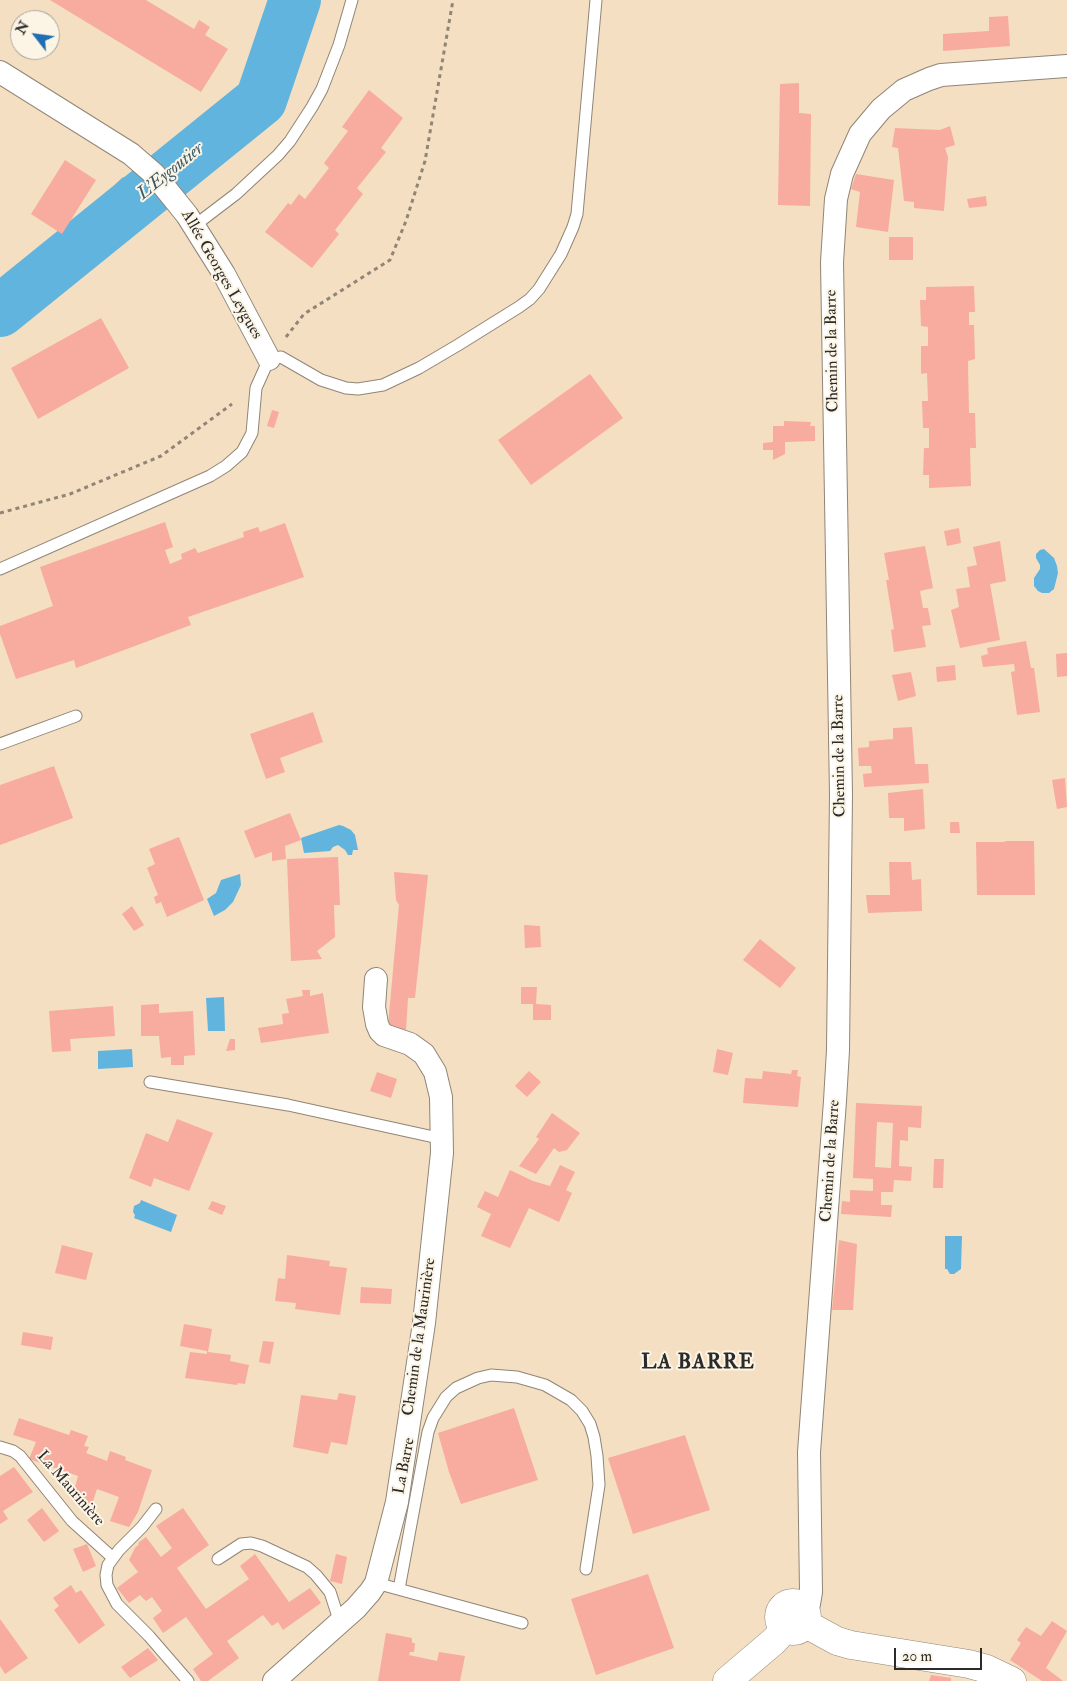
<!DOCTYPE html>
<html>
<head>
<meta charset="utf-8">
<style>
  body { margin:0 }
  #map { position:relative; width:1067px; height:1681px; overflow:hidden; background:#f4dfc2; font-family:"IM FELL Double Pica",serif }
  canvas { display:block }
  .north { position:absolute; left:10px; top:10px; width:50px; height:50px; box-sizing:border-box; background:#fcf5e5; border:1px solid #a8a49b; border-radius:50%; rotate:300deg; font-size:14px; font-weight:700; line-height:20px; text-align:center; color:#2b2b2b }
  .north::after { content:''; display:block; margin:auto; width:18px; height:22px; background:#1f6fb2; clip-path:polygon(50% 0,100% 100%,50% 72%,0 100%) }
  .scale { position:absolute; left:894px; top:1648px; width:88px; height:22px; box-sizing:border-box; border:2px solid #2b2b2b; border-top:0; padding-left:6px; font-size:15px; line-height:18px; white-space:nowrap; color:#2b2b2b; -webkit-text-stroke:4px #fcf5e5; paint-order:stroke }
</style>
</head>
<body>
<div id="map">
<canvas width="1067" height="1681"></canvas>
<div class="north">N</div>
<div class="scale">20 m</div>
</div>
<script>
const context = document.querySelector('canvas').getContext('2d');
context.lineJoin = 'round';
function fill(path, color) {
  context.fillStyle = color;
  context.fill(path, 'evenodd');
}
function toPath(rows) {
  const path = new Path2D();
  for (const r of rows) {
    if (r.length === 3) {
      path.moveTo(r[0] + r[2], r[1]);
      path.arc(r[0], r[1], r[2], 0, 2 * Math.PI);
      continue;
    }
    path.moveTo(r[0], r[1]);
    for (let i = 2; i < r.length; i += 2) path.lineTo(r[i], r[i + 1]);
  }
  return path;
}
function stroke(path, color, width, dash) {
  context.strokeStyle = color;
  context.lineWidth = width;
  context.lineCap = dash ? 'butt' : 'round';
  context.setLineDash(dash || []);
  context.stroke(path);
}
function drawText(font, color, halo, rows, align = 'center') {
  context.font = font + ' "IM FELL Double Pica",serif';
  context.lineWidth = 4;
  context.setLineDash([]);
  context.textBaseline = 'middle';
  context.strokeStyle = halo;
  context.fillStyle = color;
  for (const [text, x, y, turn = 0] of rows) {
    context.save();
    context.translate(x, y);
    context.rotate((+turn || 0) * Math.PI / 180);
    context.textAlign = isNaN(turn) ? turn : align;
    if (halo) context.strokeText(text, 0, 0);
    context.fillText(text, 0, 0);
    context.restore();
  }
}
fill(toPath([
  [285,0,316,0,286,90,206,158,185,144,212,139,223,133,231,125,253,96,270,39],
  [123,177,146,200,34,305,0,331,0,292,11,285],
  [1044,549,1054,558,1057,566,1058,573,1054,589,1049,593,1042,593,1038,591,1034,586,1034,578,1040,569,1040,565,1036,558,1036,554,1040,550],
  [339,825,343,826,351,830,355,835,358,850,353,850,352,855,348,855,345,850,338,845,333,847,330,851,304,853,301,838],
  [240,874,241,885,233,902,225,910,214,916,207,899,216,893,221,880],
  [224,997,225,1031,208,1031,206,998],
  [132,1049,133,1067,98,1069,98,1051],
  [141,1200,177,1215,171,1232,134,1218,135,1215,133,1212,134,1206,140,1203],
  [945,1236,962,1236,961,1269,954,1274,950,1274,947,1269,945,1269]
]), '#61b4dd');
stroke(toPath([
  [0,311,261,100,295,0]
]), '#61b4dd', 52);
fill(toPath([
  [50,0,146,0,194,29,199,20,210,27,205,35,228,49,201,92],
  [1008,16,1010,46,943,51,943,34,989,31,989,17],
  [799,83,799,113,811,114,810,206,778,205,780,84],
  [369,90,403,118,381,148,386,152,357,188,363,194,335,230,339,234,312,268,265,232,288,203,291,205,299,194,305,199,329,168,324,163,348,131,342,127],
  [950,126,955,145,945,148,948,157,944,211,914,208,914,202,904,201,898,148,892,147,895,128,940,130],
  [65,160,96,180,62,234,31,214],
  [856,174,894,180,888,232,856,227,860,192,851,189],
  [986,196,987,206,969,208,967,199],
  [889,237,913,237,913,260,889,260],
  [974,286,975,312,969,312,969,325,974,325,975,359,968,361,969,413,975,413,976,448,970,448,971,486,929,488,929,475,923,475,924,448,929,448,929,428,923,428,922,401,928,401,927,373,921,374,921,346,928,346,928,327,921,326,920,300,926,300,926,287],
  [101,318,129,368,38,419,11,368],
  [590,374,623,418,531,485,498,440],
  [272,410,279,412,274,428,267,426],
  [784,421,811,422,810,426,815,426,815,441,785,442,785,454,773,460,773,450,763,450,763,443,773,442,773,426,784,426],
  [165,522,173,547,165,550,170,564,182,559,181,554,195,548,198,553,244,537,243,532,258,527,260,532,285,523,304,577,188,617,191,625,76,668,74,660,16,679,0,634,0,626,53,606,40,567],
  [959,528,961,543,947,546,944,531],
  [1000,541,1006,581,990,584,1000,640,960,648,951,610,959,607,956,589,970,587,967,567,977,565,973,547],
  [925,546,933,588,920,591,923,608,928,608,931,625,922,626,926,647,894,652,891,630,894,629,886,580,889,580,884,553],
  [1026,641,1031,668,1034,668,1040,712,1017,715,1011,672,1015,671,1014,664,983,667,981,656,988,654,987,648],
  [1067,653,1067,676,1057,677,1056,654],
  [955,665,956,680,937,682,936,667],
  [911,672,916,696,898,701,892,675],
  [313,712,323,742,280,758,285,772,266,779,250,734],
  [912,727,915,764,928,764,929,783,864,787,863,774,872,773,871,766,859,766,858,748,869,747,869,741,893,739,893,728],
  [54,766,73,818,0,845,0,785],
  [1065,778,1067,807,1057,809,1052,780],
  [923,789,925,829,904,831,904,818,889,818,888,793],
  [290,813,301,840,285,846,286,859,272,861,272,852,255,858,244,831],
  [950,822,959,822,960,833,950,833],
  [179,837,204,900,167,917,161,902,156,904,154,897,158,895,147,868,155,864,149,849],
  [1005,841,1034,841,1035,895,977,895,976,842,1005,842],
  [338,857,340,905,334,905,335,937,317,951,322,959,291,961,287,859],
  [889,862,911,862,912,880,921,879,922,911,868,913,866,895,890,895],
  [394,872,428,875,415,998,408,998,406,1030,388,1025,399,905,396,900],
  [132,906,144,925,134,931,122,914],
  [524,925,540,926,541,947,525,948],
  [760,939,796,968,780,988,743,960],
  [521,987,537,987,536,1004,551,1005,551,1020,533,1020,533,1004,521,1004],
  [302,990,310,990,310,996,323,993,329,1033,261,1043,258,1028,283,1024,282,1014,289,1013,286,999,303,996],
  [159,1004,159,1013,193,1011,195,1055,184,1056,184,1065,171,1065,171,1057,161,1058,159,1036,141,1036,141,1005],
  [113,1006,115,1036,70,1039,71,1051,52,1052,49,1011],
  [230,1039,235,1039,235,1050,226,1051],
  [717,1049,733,1053,728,1075,713,1072],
  [792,1070,798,1070,797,1076,801,1077,798,1107,743,1103,745,1078,762,1079,763,1071,791,1074],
  [529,1071,541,1082,527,1097,515,1086],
  [377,1072,397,1079,391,1098,370,1091],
  [856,1103,922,1106,921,1128,908,1127,908,1141,900,1140,899,1166,912,1167,911,1181,894,1180,893,1192,881,1192,881,1205,892,1205,891,1217,841,1214,842,1201,850,1202,850,1190,873,1191,873,1179,853,1178],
  [877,1122,893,1123,891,1168,875,1167],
  [552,1113,580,1133,567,1150,559,1152,554,1148,536,1174,519,1166,539,1139,536,1137],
  [177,1119,213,1133,189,1191,154,1178,151,1187,129,1178,146,1133,168,1142],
  [934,1159,944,1159,943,1188,933,1188],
  [560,1165,575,1172,566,1190,572,1193,559,1222,529,1208,510,1248,481,1236,491,1214,477,1207,485,1191,498,1197,510,1170,533,1181,550,1186],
  [212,1201,226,1206,222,1215,208,1209],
  [839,1240,857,1244,853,1310,832,1310],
  [62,1245,93,1253,86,1280,55,1273],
  [287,1255,330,1261,329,1266,347,1268,340,1315,295,1309,296,1303,275,1301,278,1278,285,1279],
  [361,1287,392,1289,391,1304,360,1303],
  [184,1324,212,1329,208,1352,231,1355,230,1361,249,1365,245,1384,238,1383,237,1385,185,1378,190,1352,207,1354,207,1351,180,1346],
  [23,1332,53,1337,51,1350,21,1345],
  [263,1341,274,1342,270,1364,259,1362],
  [339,1393,356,1396,347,1445,331,1442,328,1454,293,1447,301,1395,337,1400],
  [514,1408,538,1480,461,1504,449,1472,438,1433],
  [19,1418,69,1435,71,1430,88,1436,84,1446,89,1447,86,1453,107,1461,110,1451,126,1457,125,1460,152,1470,138,1512,129,1527,110,1521,119,1497,97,1489,91,1507,72,1498,78,1476,29,1459,36,1442,13,1435],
  [685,1435,710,1510,633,1534,608,1458],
  [14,1467,33,1492,3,1511,8,1519,0,1524,0,1476],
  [42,1508,59,1531,44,1542,27,1520],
  [183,1508,209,1545,177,1568,206,1609,249,1579,240,1566,255,1554,289,1602,310,1588,321,1603,283,1630,278,1622,272,1626,263,1615,227,1641,239,1658,208,1681,201,1681,193,1669,213,1654,186,1617,163,1633,153,1618,162,1611,152,1597,146,1601,140,1595,129,1603,117,1588,138,1572,129,1560,135,1548,139,1544,138,1543,146,1537,161,1557,172,1548,156,1526],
  [87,1544,96,1566,83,1572,73,1549],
  [336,1554,347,1557,342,1584,330,1581],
  [648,1574,674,1648,596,1675,571,1599],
  [71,1585,76,1593,81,1590,105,1625,79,1644,54,1610,59,1606,53,1598],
  [0,1619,28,1658,5,1674,0,1666],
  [1052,1621,1067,1631,1046,1668,1063,1681,1042,1681,1010,1660,1021,1643,1017,1640,1026,1627,1041,1636],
  [386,1633,412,1638,412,1643,415,1643,414,1652,410,1652,409,1655,437,1661,439,1652,465,1656,460,1681,378,1681],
  [148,1648,158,1660,130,1678,121,1667],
  [931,1675,951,1678,951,1681,929,1681]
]), '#f8ab9f');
const lane = toPath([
  [194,226,236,194,278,155,290,141,312,107,322,89,339,45,352,0],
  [0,569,210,476,226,466,242,452,252,433,256,388,269,359,281,357,321,380,346,388,358,389,383,385,419,368,458,345,519,307,530,299,539,289,561,254,573,227,577,214,596,0],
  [0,744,76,716],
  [150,1082,288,1105,443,1139],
  [0,1447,13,1451,20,1456,72,1521,113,1558],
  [156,1509,142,1527,119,1550,108,1565,106,1575,107,1585,117,1604,149,1636,188,1681],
  [218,1559,241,1544,251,1543,262,1546,307,1567,316,1575,330,1592,340,1623],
  [376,1583,522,1623],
  [399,1589,428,1432,433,1418,446,1397,456,1388,478,1378,491,1375,517,1377,545,1385,571,1400,582,1411,590,1424,594,1437,597,1456,599,1485,586,1569]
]);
const street = toPath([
  [0,72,131,154,154,174,187,215,224,274,269,359],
  [805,1609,809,1604,811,1592,809,1452,835,1101,838,1050,841,795,832,262,836,199,842,174,860,134,881,109,904,90,929,79,941,75,1067,66],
  [274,1681,356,1608,370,1592,376,1583,397,1502,424,1323,442,1153,441,1097,435,1072,424,1054,410,1044,384,1035,380,1031,377,1024,374,1007,376,979]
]);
const secondary = toPath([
  [793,1617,14],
  [806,1624,837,1641,851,1645,969,1664,987,1669,1012,1681],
  [727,1681,774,1641,785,1629]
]);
stroke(lane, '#908576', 13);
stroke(street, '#908576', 24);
stroke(secondary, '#908576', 29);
stroke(toPath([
  [286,337,304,314,390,260,406,221,425,161,453,0],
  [0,513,70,494,161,456,232,404]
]), '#908576', 3, [4, 4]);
stroke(lane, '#fff', 11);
stroke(street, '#fff', 22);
stroke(secondary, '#fff', 28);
drawText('16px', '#2b2b2b', '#fcf5e5', [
  ["Allée Georges Leygues",221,275,60],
  ["Chemin de la Barre",833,351,-91],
  ["Chemin de la Barre",840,756,-91],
  ["Chemin de la Barre",831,1161,-86],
  ["Chemin de la Maurinière",420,1337,-82],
  ["La Barre",405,1466,-79],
  ["La Maurinière",70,1489,49]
]);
drawText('italic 18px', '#3e5b69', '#fcf5e5', [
  ["L'Eygoutier",171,172,-39]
]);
context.letterSpacing = '1px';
drawText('bold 21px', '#2b2b2b', '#fcf5e5', [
  ["LA BARRE",698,1363]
]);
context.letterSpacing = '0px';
</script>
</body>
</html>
